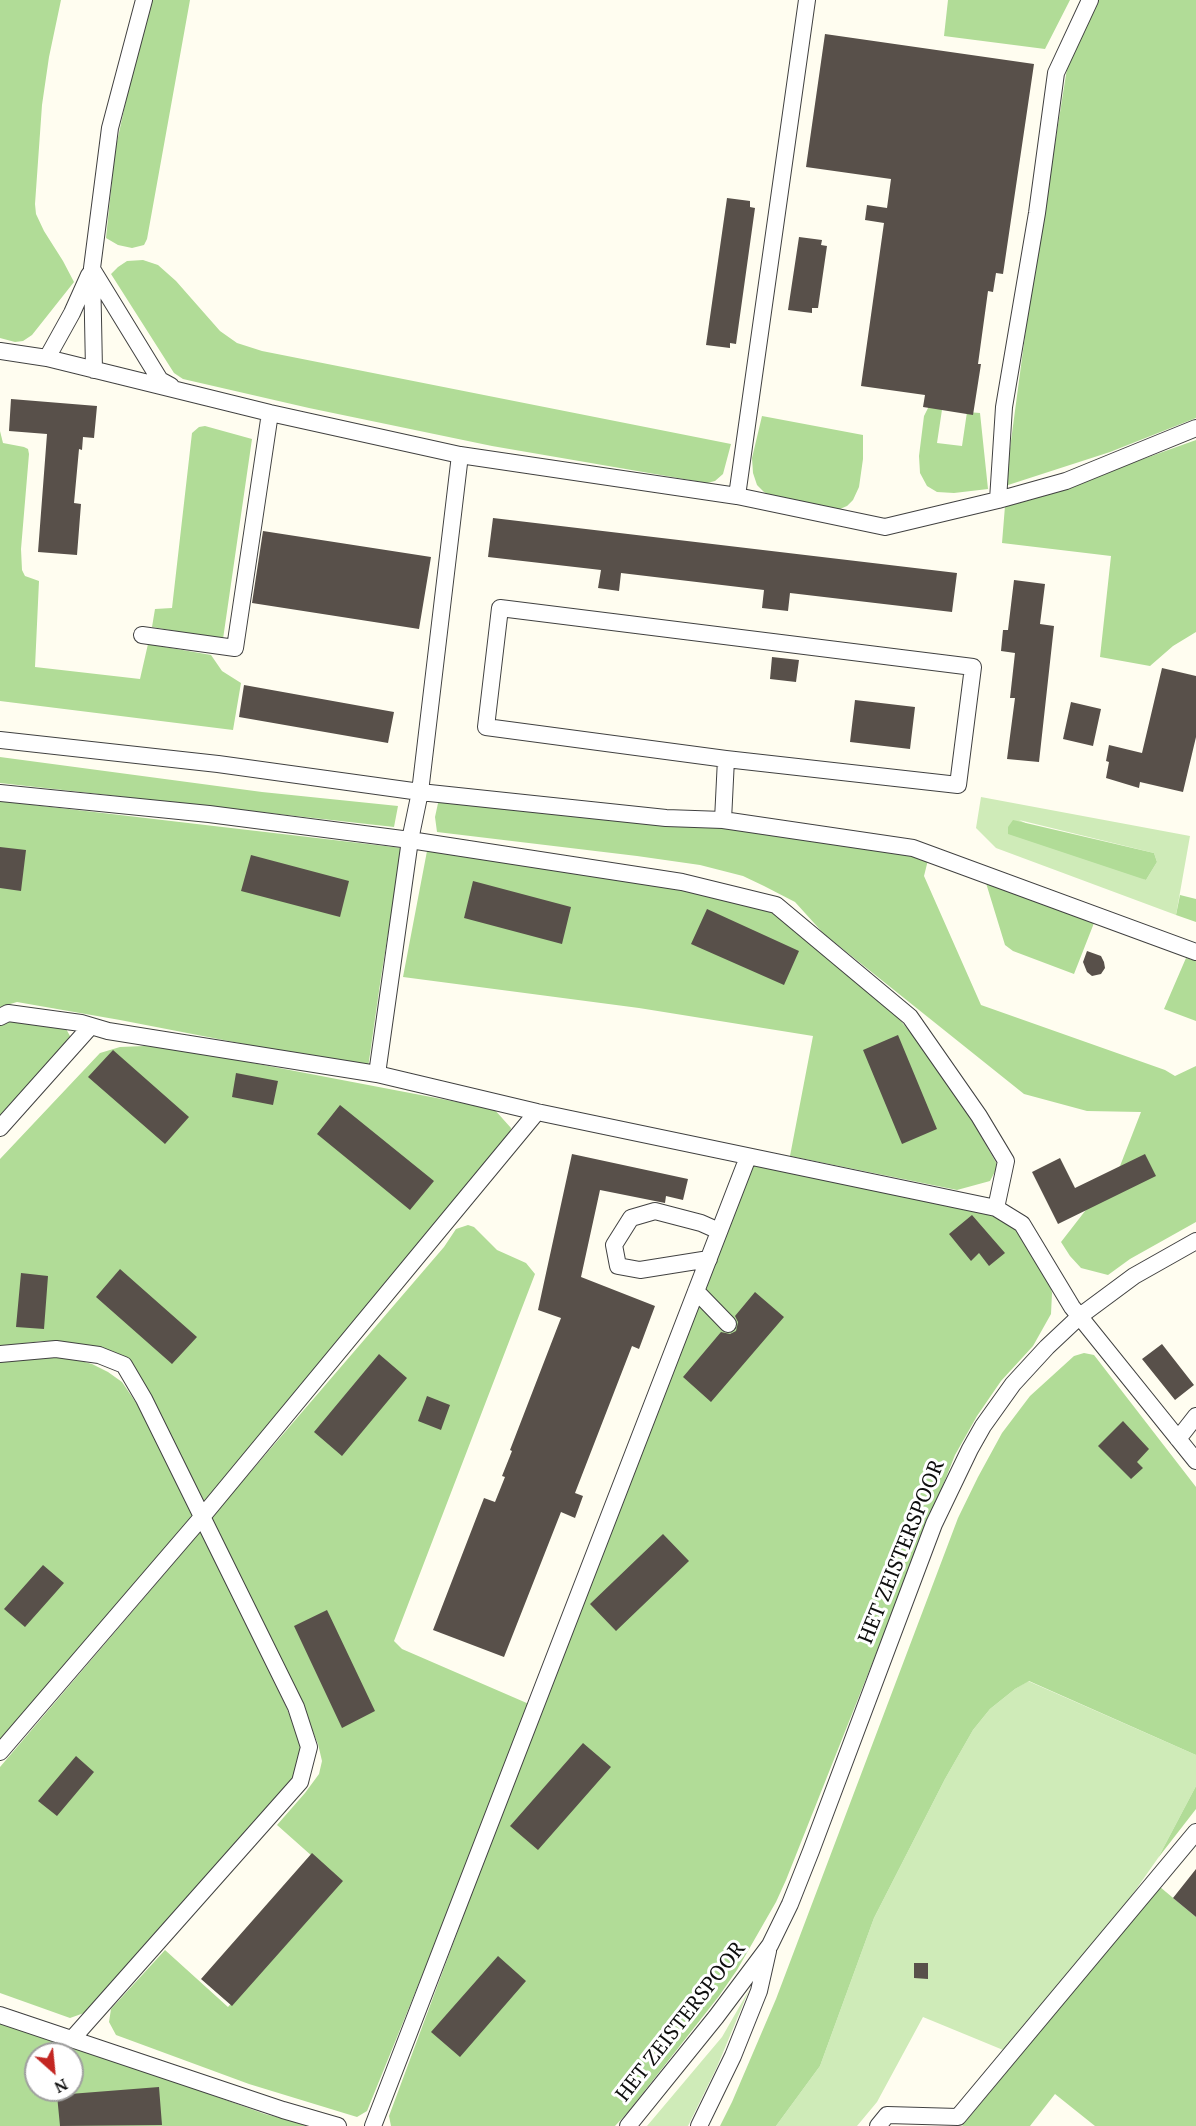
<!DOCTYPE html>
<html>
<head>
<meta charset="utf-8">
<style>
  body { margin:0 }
  #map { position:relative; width:1196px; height:2126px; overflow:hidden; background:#fffdf0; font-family:"PT Serif",serif }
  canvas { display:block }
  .north { position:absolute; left:24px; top:2042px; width:60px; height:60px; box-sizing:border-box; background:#fff; border:2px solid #9f9f9f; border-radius:50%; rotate:153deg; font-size:16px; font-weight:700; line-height:24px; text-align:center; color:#0e0e0e }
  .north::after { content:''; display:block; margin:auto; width:21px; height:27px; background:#c32622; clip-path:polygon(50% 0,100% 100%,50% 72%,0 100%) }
</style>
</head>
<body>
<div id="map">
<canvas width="1196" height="2126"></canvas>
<div class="north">N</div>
</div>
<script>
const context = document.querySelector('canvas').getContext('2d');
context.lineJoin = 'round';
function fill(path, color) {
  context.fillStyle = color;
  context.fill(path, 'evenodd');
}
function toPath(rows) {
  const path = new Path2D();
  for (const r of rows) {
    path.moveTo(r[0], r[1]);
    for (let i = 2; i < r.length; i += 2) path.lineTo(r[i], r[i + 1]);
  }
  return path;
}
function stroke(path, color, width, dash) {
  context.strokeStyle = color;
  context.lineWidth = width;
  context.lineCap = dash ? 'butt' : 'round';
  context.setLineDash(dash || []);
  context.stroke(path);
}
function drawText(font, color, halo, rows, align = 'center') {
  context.font = font + ' "PT Serif",serif';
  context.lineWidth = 6;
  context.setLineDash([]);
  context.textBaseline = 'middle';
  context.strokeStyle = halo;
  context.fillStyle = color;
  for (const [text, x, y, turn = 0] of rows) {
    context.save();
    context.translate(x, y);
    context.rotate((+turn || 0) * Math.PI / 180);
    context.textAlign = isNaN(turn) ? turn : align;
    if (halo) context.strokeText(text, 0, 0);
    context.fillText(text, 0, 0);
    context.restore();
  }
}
fill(toPath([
  [981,797,1190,836,1176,915,996,848,976,828],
  [1019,820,1154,853,1157,862,1146,880],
  [1028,1681,1196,1755,1196,1786,1158,1858,1109,1928,1008,2052,923,2017,877,2102,857,2126,776,2126,820,2066,874,1918,945,1779,973,1730,990,1709,1015,1689],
  [749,1990,717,2067,688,2126,647,2126,722,2037]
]), '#cfebb8');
fill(toPath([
  [0,0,61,0,49,57,42,105,35,204,36,214,44,231,63,261,74,282,32,335,23,341,15,342,0,338],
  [148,0,190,0,147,239,144,245,132,248,118,245,106,238,115,151],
  [948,0,1070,0,1045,49,944,36],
  [1098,0,1196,0,1196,418,1110,452,1005,486,1028,313,1069,56],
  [143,260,158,265,176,281,220,331,237,343,262,351,731,444,723,474,715,481,707,483,492,446,309,408,183,379,174,373,111,274,118,267,127,261],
  [931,402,943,403,937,443,962,446,967,412,980,413,988,489,954,493,937,492,927,486,920,473,919,456,924,416],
  [762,416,863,435,863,459,859,487,853,500,847,506,840,509,776,498,764,492,757,485,753,473,752,458],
  [205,426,252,439,223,639,152,627,155,609,172,608,192,433,199,427],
  [0,431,3,443,24,447,28,449,29,454,21,549,22,570,25,576,39,581,35,667,140,679,148,644,211,655,222,671,241,683,233,730,0,701],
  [1196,440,1196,632,1173,646,1150,666,1100,657,1111,556,1002,543,1005,506,1051,492],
  [0,757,262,792,398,806,394,827,0,783],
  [440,794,882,843,928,860,924,876,981,1005,1165,1070,1175,1076,1196,1066,1196,1222,1130,1259,1108,1275,1081,1268,1070,1256,1061,1242,1120,1166,1141,1112,1087,1111,1024,1094,824,934,795,902,764,886,743,876,700,865,637,856,437,832,435,817],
  [0,801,402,848,381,977,368,1068,120,1020,17,1002,0,1007],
  [1013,820,1154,853,1157,862,1146,880,1008,834,1008,827],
  [427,851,745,900,785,919,848,967,900,1020,933,1059,958,1096,998,1166,990,1181,957,1190,790,1156,813,1036,639,1008,403,977],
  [986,883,1094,923,1074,974,1013,951,1005,945],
  [1180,895,1196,899,1196,922,1176,915],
  [1186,958,1196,961,1196,1021,1164,1009],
  [20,1017,64,1025,77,1049,0,1132,0,1024],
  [144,1046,169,1047,494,1109,511,1128,508,1145,204,1504,145,1387,77,1344,43,1341,0,1346,0,1159,100,1053,120,1047],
  [754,1164,990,1213,1029,1237,1048,1274,1052,1293,1051,1314,1033,1346,1001,1381,977,1416,955,1455,786,1880,776,1902,737,1970,719,1996,628,2112,615,2126,391,2126,389,2116,476,1882],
  [468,1225,474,1227,497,1250,526,1263,535,1274,394,1641,402,1649,529,1704,462,1877,367,2111,357,2117,249,2084,116,2035,109,2022,111,2009,165,1950,228,2007,339,1880,277,1825,305,1793,319,1774,322,1761,318,1744,298,1696,211,1518,444,1247,456,1229],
  [1084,1353,1094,1355,1196,1487,1196,1755,1029,1681,1015,1689,990,1709,973,1730,945,1779,874,1918,820,2066,776,2126,720,2126,732,2102,776,1999,958,1518,978,1477,1002,1433,1030,1396,1074,1356],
  [43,1356,74,1359,92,1364,108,1372,122,1382,143,1413,193,1516,0,1744,0,1361],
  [201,1531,284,1702,304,1749,305,1767,84,2013,70,2018,0,1993,0,1767],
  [1196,1786,1196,1809,1158,1858],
  [1160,1887,1196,1917,1196,2126,1095,2126,1055,2094,1030,2126,962,2126],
  [0,2019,209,2094,265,2114,311,2126,0,2126],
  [36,2054,72,2054,72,2090,36,2090]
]), '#b1dc97');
fill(toPath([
  [825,34,1034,64,1003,274,996,273,993,292,988,291,978,364,981,364,973,415,923,407,925,395,861,386,884,223,865,220,867,205,887,208,891,179,806,167],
  [727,198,750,201,750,207,755,208,736,344,730,343,730,348,706,345],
  [799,237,822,240,821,245,827,246,818,308,812,308,812,313,788,310],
  [11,399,97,406,94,438,83,437,82,450,79,449,74,503,81,504,77,555,38,552,47,434,9,431],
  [493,518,957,573,952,612,790,593,788,611,762,608,764,590,621,573,619,591,598,588,601,570,488,557],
  [263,531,431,557,419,629,252,603],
  [1014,580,1045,584,1040,624,1054,626,1039,762,1007,759,1015,698,1010,698,1015,653,1001,651,1003,630,1008,630],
  [772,657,799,660,796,682,770,679],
  [1162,668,1196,676,1196,737,1183,792,1140,782,1139,788,1106,778,1109,762,1106,761,1109,745,1142,753],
  [244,685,394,712,388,743,239,717],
  [855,700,915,707,910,749,850,742],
  [1071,702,1101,709,1093,746,1063,739],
  [0,847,26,850,21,891,0,888],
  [251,855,349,881,340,917,241,891],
  [473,881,571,907,562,944,464,918],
  [707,909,799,951,784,985,691,944],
  [1087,951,1101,956,1104,962,1105,968,1101,974,1092,976,1087,972,1083,962],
  [898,1035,937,1129,902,1144,863,1050],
  [113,1050,189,1117,165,1144,88,1077],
  [236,1073,278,1081,273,1105,232,1097],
  [340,1105,434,1181,410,1210,317,1134],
  [572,1154,688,1179,683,1200,666,1196,665,1203,600,1190,581,1277,655,1306,639,1349,632,1346,575,1493,583,1496,575,1518,561,1512,504,1657,433,1630,484,1498,495,1502,505,1477,502,1476,512,1451,510,1450,561,1318,538,1310],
  [1145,1154,1156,1176,1058,1224,1032,1172,1060,1158,1075,1188],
  [972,1215,1005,1253,989,1266,979,1253,971,1261,949,1234],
  [120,1269,197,1337,172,1364,96,1297],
  [21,1273,48,1276,44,1329,16,1327],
  [755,1292,784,1317,711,1402,683,1377,721,1332,730,1334,736,1331,738,1322,735,1316],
  [1162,1344,1194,1385,1175,1400,1142,1359],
  [379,1354,407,1378,342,1456,314,1432],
  [427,1396,450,1405,441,1430,418,1421],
  [1123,1421,1149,1449,1137,1462,1143,1468,1131,1479,1098,1446],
  [663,1534,689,1561,616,1631,590,1604],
  [43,1565,64,1583,25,1627,4,1609],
  [327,1610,375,1711,342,1728,294,1626],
  [583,1743,611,1767,538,1850,510,1826],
  [76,1756,94,1772,57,1816,38,1801],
  [312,1853,343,1881,232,2006,201,1979],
  [1196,1869,1196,1917,1173,1898],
  [498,1956,526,1981,460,2057,431,2032],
  [914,1963,928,1963,928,1979,914,1978],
  [159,2087,162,2125,60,2126,57,2095]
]), '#58504a');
const minor = toPath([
  [92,269,160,380,171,386],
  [0,351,47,358,270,413,460,455,737,496,885,527,998,500,1066,481,1196,428],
  [47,358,72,313,89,275],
  [94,370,92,268,110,128,144,0],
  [737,496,807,0],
  [998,500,1004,407,1037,213,1056,73,1090,0],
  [500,608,973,667,958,785,726,759,486,727,500,608],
  [142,635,235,648,270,413],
  [0,740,218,764,420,792,666,818,723,820,913,848,1196,952],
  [0,793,209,814,410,840,682,882,776,905,910,1017,979,1116,1006,1161,996,1208],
  [723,820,726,759],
  [0,1017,8,1013,81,1023,108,1031,377,1074,537,1112,996,1208,1022,1224,1072,1307,1196,1461],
  [377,1074,410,840,420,792,460,455],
  [0,1128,91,1026],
  [709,1259,640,1270,618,1266,614,1245,631,1218,655,1211,701,1223,719,1231],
  [696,1291,728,1324],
  [0,1354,56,1349,99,1355,124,1365,144,1399,296,1707,309,1747,300,1782,72,2039],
  [1178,1439,1196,1416],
  [0,1752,202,1517,537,1112],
  [0,2015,283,2110,338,2126],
  [373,2126,748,1157],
  [628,2126,716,2017,770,1945,790,1904,811,1851,934,1524,970,1449,983,1426,1013,1384,1047,1347,1080,1316,1134,1276,1196,1241],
  [699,2126,733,2056,759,1991,768,1951],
  [878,2126,887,2115,958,2117,1196,1832]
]);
stroke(minor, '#414141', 18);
stroke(minor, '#fff', 16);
drawText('21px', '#0e0e0e', '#fff', [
  ["HET ZEISTERSPOOR",902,1552,-68],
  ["HET ZEISTERSPOOR",681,2022,-52]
]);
</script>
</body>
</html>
